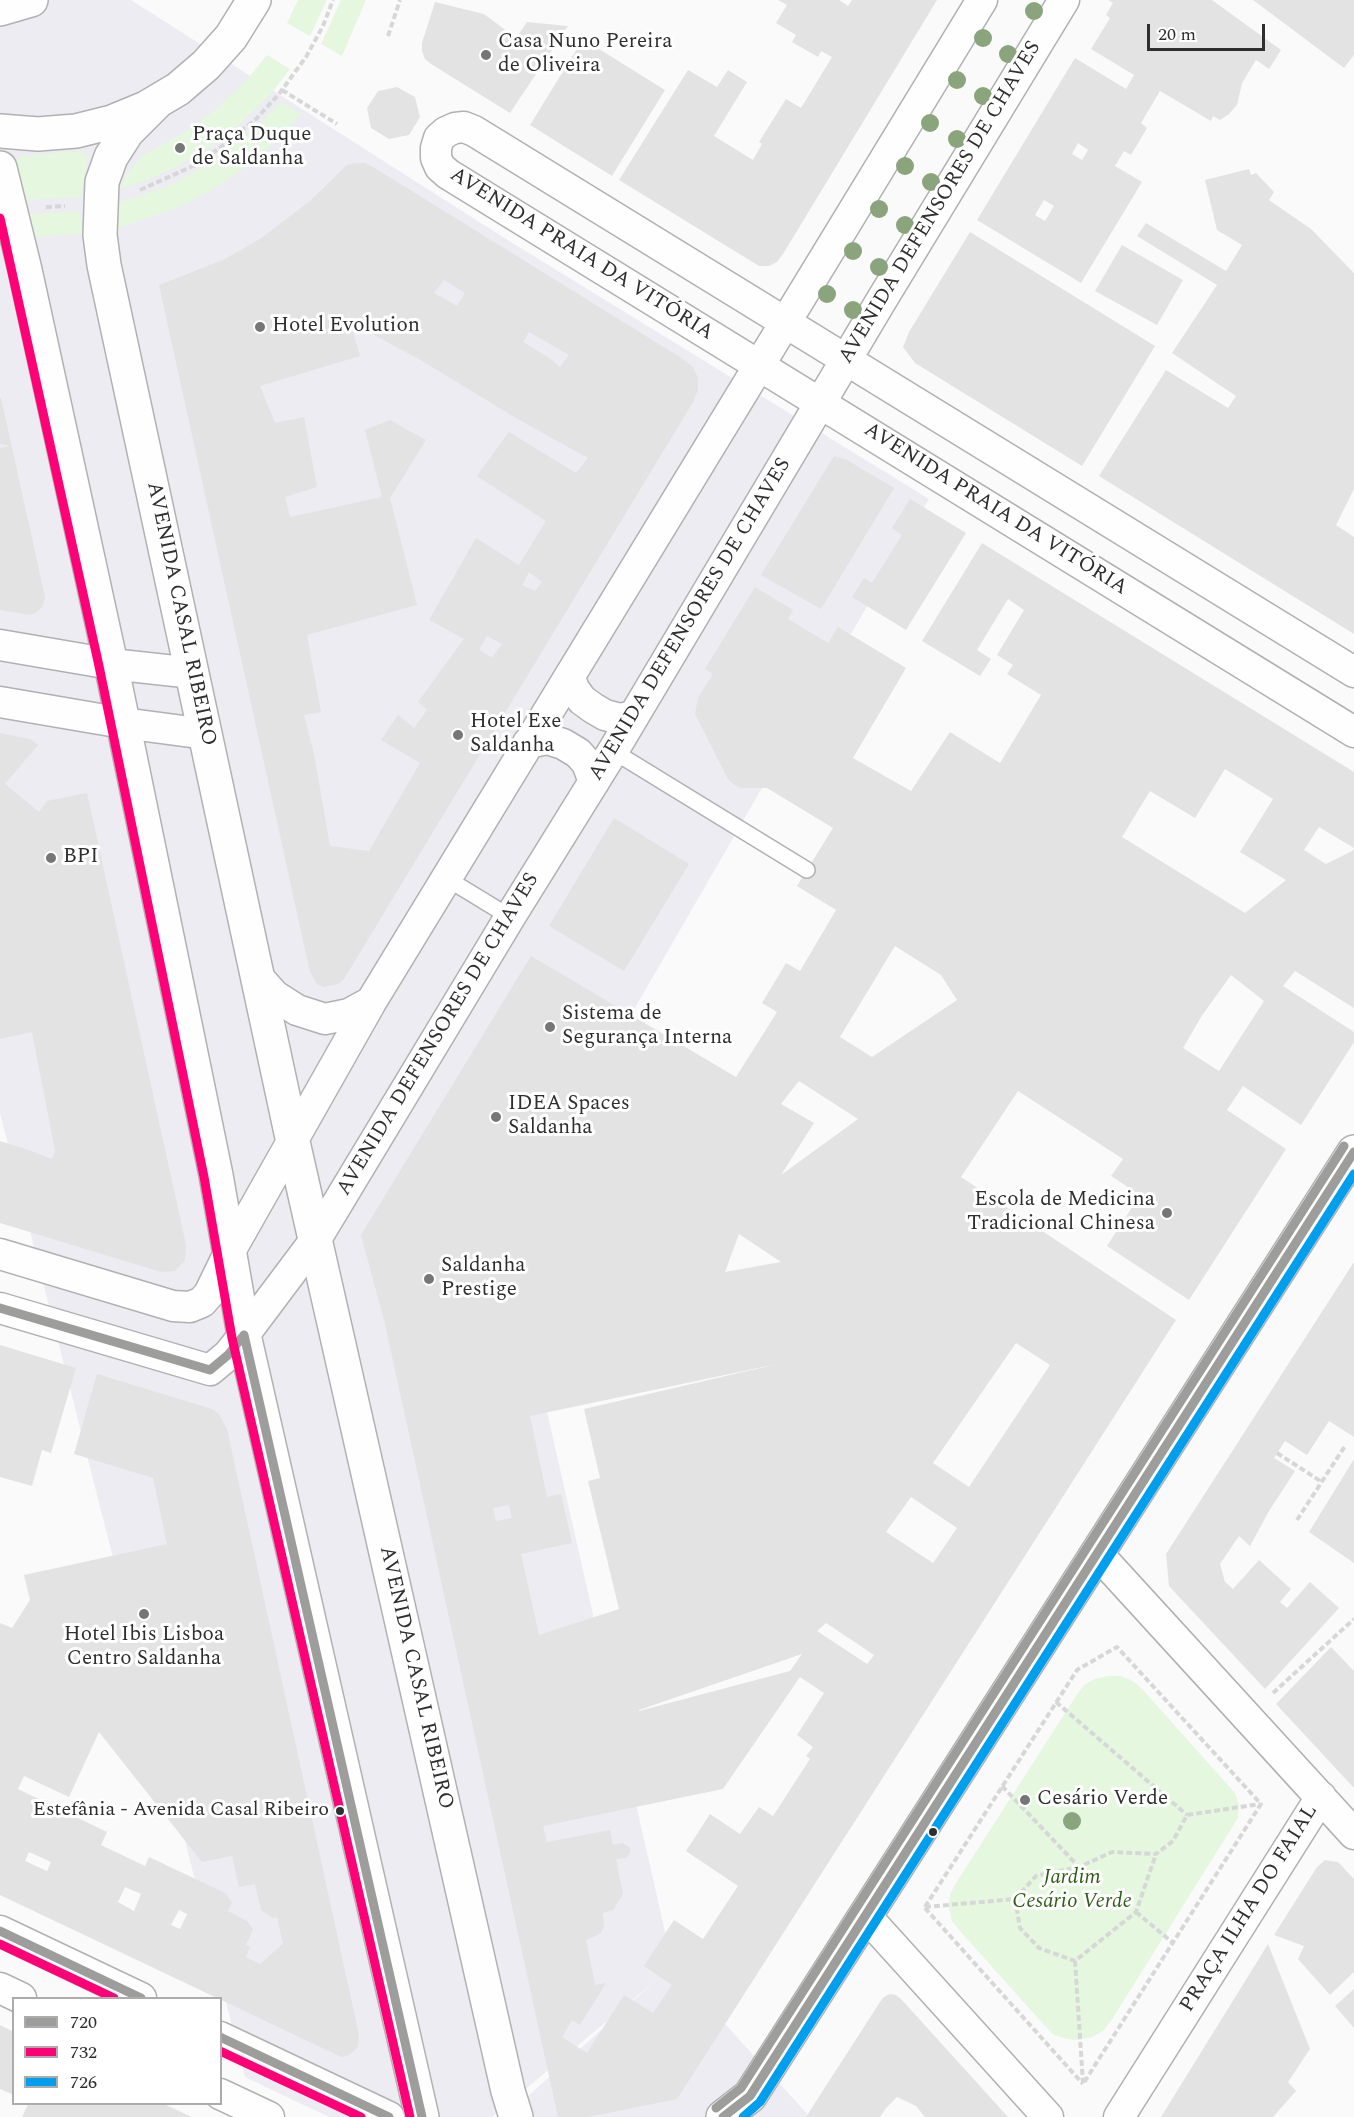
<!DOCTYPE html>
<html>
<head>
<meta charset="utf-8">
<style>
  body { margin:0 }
  #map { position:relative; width:1354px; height:2117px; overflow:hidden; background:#fafafb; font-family:Spectral,serif }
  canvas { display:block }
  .legend { position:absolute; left:12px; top:1997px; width:210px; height:108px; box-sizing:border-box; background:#fff; border:2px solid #acacac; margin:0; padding:8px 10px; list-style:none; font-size:18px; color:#2f2f30 }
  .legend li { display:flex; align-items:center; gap:12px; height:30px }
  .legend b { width:30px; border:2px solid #acacac }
  .scale { position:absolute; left:1147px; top:24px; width:118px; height:27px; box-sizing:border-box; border:3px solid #2f2f30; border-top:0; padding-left:8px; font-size:18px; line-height:21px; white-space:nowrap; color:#2f2f30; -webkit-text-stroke:4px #fff; paint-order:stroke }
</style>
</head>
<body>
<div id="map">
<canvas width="1354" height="2117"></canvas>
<ul class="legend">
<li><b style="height:8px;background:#9d9d9c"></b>720</li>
<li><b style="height:8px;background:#f07"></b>732</li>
<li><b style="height:8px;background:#009fee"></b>726</li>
</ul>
<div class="scale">20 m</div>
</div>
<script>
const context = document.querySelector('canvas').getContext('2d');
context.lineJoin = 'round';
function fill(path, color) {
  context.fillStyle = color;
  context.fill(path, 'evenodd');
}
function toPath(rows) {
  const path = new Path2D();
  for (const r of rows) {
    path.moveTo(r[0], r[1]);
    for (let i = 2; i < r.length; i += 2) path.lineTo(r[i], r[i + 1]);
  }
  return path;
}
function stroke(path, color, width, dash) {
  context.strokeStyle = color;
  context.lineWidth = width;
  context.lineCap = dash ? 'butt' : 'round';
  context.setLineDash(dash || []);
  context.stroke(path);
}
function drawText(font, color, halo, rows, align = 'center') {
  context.font = font + ' Spectral,serif';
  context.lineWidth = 6;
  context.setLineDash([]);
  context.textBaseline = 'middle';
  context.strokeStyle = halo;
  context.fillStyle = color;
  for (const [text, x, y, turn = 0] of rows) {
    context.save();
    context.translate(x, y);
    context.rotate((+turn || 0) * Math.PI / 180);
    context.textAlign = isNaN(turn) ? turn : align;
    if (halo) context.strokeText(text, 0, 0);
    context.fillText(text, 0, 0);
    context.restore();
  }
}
fill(toPath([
  [0,0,131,0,506,239,929,499,506,1231,673,1967,810,2117,505,2117,655,1981,492,2117,329,2117,245,2077,0,1113]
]), '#ececf2');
fill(toPath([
  [298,0,327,0,310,36,287,23],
  [341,0,366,0,342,56,321,44],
  [267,55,290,69,274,90,241,123,217,143,176,167,147,180,120,189,126,175,141,157,189,129,212,112,244,83],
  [281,102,302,114,279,139,252,163,209,192,177,208,118,228,118,203,168,186,211,163,250,133],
  [79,151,85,153,88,158,81,197,25,200,17,162,20,156],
  [80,211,82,234,34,237,29,214],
  [1108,1676,1121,1676,1133,1681,1143,1690,1235,1793,1239,1805,1238,1818,1111,2021,1103,2031,1092,2037,1079,2040,1067,2039,1054,2035,1045,2026,960,1931,952,1921,949,1908,950,1894,956,1883,1076,1696,1084,1685,1095,1679]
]), '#e5f7df');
fill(toPath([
  [778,0,839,0,848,6,852,0,937,0,783,254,777,262,769,266,759,266,619,180,688,70,717,87,728,70,747,82,714,136,753,160,762,144,759,142,786,99,801,108,832,57,821,51,818,57,792,42,796,35,776,23,787,5],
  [1108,0,1212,0,1281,50,1269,69,1256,60,1242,83,1237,105,1229,114,1220,120,1213,116,1211,121,1160,91,1141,123,1147,128,1131,155,1124,151,1115,166,1142,182,1081,283,977,220,1075,58,1126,89,1134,75,1091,49,1110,18,1106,15,1113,3],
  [1078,143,1088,150,1082,160,1072,154],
  [1044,200,1054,206,1045,221,1035,215],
  [1253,0,1354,0,1354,55,1344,68],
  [435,2,484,14,516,38,527,22,568,26,510,113,431,64,425,59,422,51,422,43],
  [583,39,665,90,612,176,530,125],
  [397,87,415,97,420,117,409,135,389,139,371,128,367,108,378,91],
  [355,163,365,163,373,167,683,359,693,367,698,378,698,390,693,402,344,979,338,984,324,987,317,984,310,972,159,285,223,260,260,239,310,201,347,165],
  [444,280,465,293,457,306,434,293],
  [346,307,352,323,424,362,516,418,588,458,576,473,509,432,477,476,546,521,519,565,476,538,429,620,464,639,418,702,427,710,414,728,398,715,381,740,420,763,369,851,330,846,314,754,304,715,321,712,307,635,417,605,390,498,426,440,390,420,365,430,382,497,290,517,285,497,317,487,304,417,275,423,260,386,360,356],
  [529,332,569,355,560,367,551,359,523,342],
  [529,572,542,582,535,591,522,585],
  [487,636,502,644,492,658,479,650],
  [1249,169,1251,175,1256,173,1274,192,1269,200,1311,229,1354,273,1354,489,1336,525,1354,537,1354,634,1099,476,1166,370,1228,408,1236,396,1172,353,1217,285,1137,236,1146,223,1226,271,1242,245,1217,230,1205,180],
  [970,232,1155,346,1082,466,915,363,903,347,909,332],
  [1122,245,1183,280,1157,325,1095,291],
  [0,398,1,398,45,597,43,606,37,612,30,615,0,610,0,448,11,446,0,444],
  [834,456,847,460,894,488,821,609,761,575],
  [910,499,966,533,906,630,852,597,864,578,872,583,902,535,892,528],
  [982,543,1354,772,1354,848,1319,827,1304,850,1326,864,1354,850,1354,1008,1295,971,1283,986,1354,1032,1354,1042,1301,1125,1243,1086,1227,1110,1286,1149,1189,1300,1107,1246,1140,1195,1111,1176,1123,1159,1018,1091,961,1177,1176,1320,677,2099,588,2117,558,2117,385,1324,361,1235,531,956,736,1077,777,1012,762,1003,786,963,800,971,836,910,797,886,833,828,767,788,741,788,734,785,728,779,695,714,698,698,713,674,705,669,755,587,793,610,788,619,828,643,838,627,906,668,853,758,911,791,950,732,1000,763,1041,695,1007,674,1013,665,997,655,1024,610,1008,599,977,650,991,659,980,676,922,641],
  [1225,769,1273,799,1240,852,1286,880,1245,913,1122,837,1150,791,1195,818],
  [895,946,941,975,957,1000,872,1057,840,1037],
  [1231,975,1264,1001,1219,1071,1183,1048,1201,1017],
  [799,1081,858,1119,781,1175,814,1123,781,1104],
  [739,1234,781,1262,725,1272],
  [1016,1343,1050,1365,969,1487,933,1463],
  [777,1364,584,1409,600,1478,588,1481,619,1609,539,1635,521,1554,572,1543,561,1494,547,1497,530,1416],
  [911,1497,957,1528,933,1563,886,1532],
  [509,1505,512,1518,496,1521,493,1508],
  [826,1623,874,1655,867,1664,817,1631],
  [802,1654,790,1671,639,1711,639,1710],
  [800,1677,824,1693,797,1735,813,1747,806,1756,810,1759,773,1816,759,1807,740,1834,710,1814,686,1851,738,1886,703,1939,674,1920,644,1966,672,1985,653,2013,624,1995,587,2053,562,2037,572,2020,580,2025,606,1983,595,1985,586,1940,600,1934,604,1927,603,1913,613,1910,623,1894,616,1859,626,1858,630,1853,630,1848,623,1843,613,1845,610,1830,547,1842,543,1826,723,1789],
  [0,733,30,739,38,745,5,784,39,812,47,801,87,793,186,1245,185,1260,175,1271,161,1272,0,1223,0,1141,29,1150,52,1159,55,1151,32,1032,0,1039],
  [614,818,689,864,624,971,549,926],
  [1354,1262,1354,1437,1329,1421,1307,1455,1285,1441,1274,1458,1295,1471,1269,1511,1250,1546,1239,1536,1220,1564,1225,1582,1233,1589,1259,1560,1291,1589,1280,1602,1287,1608,1310,1582,1339,1608,1265,1689,1169,1586,1166,1554],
  [0,1345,76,1368,51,1453,42,1450,32,1486,0,1477],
  [97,1374,212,1409,219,1414,227,1429,359,2035,358,2047,349,2055,342,2057,337,2055,0,1895,0,1623,12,1628,30,1600,24,1575,167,1544,153,1478,74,1454],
  [99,1732,202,1862,232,1856,239,1887,255,1884,261,1910,273,1918,277,1917,283,1944,260,1964,246,1957,250,1947,246,1945,253,1929,247,1921,228,1911,232,1902,225,1893,149,1857,145,1866,101,1845,107,1832,18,1789,24,1776,69,1797],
  [29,1852,51,1862,47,1871,25,1861],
  [125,1887,141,1894,134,1911,118,1902],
  [179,1910,187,1914,180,1929,171,1925],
  [1354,1459,1354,1563,1309,1532],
  [1331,1647,1354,1671,1354,1788,1276,1704],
  [1325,1860,1338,1862,1354,1879,1354,1972,1330,1995,1298,1959,1304,1946,1274,1935,1317,1867],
  [1268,1944,1310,2049,1288,2082,1296,2091,1273,2117,1161,2117],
  [1354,1989,1354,2028,1335,2006],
  [890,1994,896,1995,902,2000,1008,2117,925,2117,916,2106,897,2097,886,2108,880,2117,806,2117,880,2002,884,1997],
  [0,2025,14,2032,14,2095,0,2089],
  [28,2104,164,2104,192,2117,22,2117]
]), '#e3e3e4');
const service = toPath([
  [613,751,807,870],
  [446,878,510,917]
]);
const minor = toPath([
  [0,645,111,664,193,673],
  [1354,672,474,131,464,127,455,128,446,132,439,138,436,148,436,158,440,167,448,174,1354,732],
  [570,678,574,689,582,700,593,708,605,715,620,719,634,716],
  [0,702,123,723,206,734],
  [528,743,547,739,563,744,578,753,587,763,594,782],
  [257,976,275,996,297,1010,325,1019,349,1014,371,1002],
  [0,1254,173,1306,190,1307,202,1302,209,1294,229,1253,371,1002,982,0],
  [0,1308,210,1370,228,1355,244,1335,316,1239,510,917,613,751,881,301,1064,0],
  [1097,1553,1354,1834],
  [865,1915,1048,2117],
  [0,1931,141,1998],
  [0,1988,21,1998],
  [220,2037,389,2117],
  [220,2094,269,2117],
  [1119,2117,1321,1797]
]);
const tertiary = toPath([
  [157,102,127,132,111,157,102,182,100,235,104,265,293,1142,508,2091,516,2117],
  [0,131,38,134,76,131,112,122,146,108,178,89,206,65,231,37,254,0],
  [0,168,25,270,111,664,216,1175,244,1335,422,2117],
  [723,2117,750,2096,1354,1152]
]);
const primary = toPath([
  [0,9,31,0]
]);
stroke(service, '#b1b1b2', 18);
stroke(minor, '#b1b1b2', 33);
stroke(tertiary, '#b1b1b2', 36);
stroke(primary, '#b1b1b2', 36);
stroke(toPath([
  [388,36,400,0],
  [282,90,337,124],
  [140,190,193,166,220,148,257,118,279,94,306,57,323,26,333,0],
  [46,207,65,206],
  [1277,1453,1322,1482],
  [1297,1520,1345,1446],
  [1273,1693,1354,1619],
  [1056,1702,1187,1815],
  [1002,1786,1078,1866],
  [1015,1899,1020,1928,1039,1948,1075,1961,1136,1912,1156,1854],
  [925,1907,1077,1670,1117,1647,1261,1804,1083,2084],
  [925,1907,1015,1899,1036,1876,1079,1867,1112,1852,1156,1854,1173,1841,1187,1815,1260,1804],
  [925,1908,1083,2084],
  [1136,1912,1173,1943],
  [1075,1961,1083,2083]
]), '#d7d7d8', 4, [6, 3]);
stroke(service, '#fefefe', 15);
stroke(minor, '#fefefe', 30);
stroke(tertiary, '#fefefe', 33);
stroke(primary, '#fefefe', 33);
stroke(toPath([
  [0,1308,210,1370,228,1355,244,1335],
  [244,1335,422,2117],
  [0,1931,141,1998],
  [220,2037,389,2117],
  [723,2117,750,2096,1354,1152]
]), '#9d9d9c', 9);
stroke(toPath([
  [0,218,99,666,204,1177,232,1338,410,2117],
  [0,1944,114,1998],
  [220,2051,361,2117]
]), '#f07', 9);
stroke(toPath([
  [743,2117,760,2102,1354,1174]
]), '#009fee', 9);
stroke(toPath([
  [716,2108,741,2088,1344,1146]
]), '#9d9d9c', 9);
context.fillStyle = '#8aa47c';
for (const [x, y] of [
  [1034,11],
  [983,38],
  [1008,54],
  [957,80],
  [983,96],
  [930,123],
  [957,139],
  [905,166],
  [931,182],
  [879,209],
  [905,225],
  [853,251],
  [879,267],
  [827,294],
  [853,310],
  [1072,1821]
]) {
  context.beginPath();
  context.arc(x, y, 9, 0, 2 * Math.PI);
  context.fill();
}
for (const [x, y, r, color] of [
  [486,55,6,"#767677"],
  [180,148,6,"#767677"],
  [260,327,6,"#767677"],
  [458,735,6,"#767677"],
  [51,858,6,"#767677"],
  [550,1027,6,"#767677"],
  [496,1117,6,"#767677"],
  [1167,1213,6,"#767677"],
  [429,1279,6,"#767677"],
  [144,1614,6,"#767677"],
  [1025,1800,6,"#767677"],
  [340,1811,5,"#2f2f30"],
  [933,1832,5,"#2f2f30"]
]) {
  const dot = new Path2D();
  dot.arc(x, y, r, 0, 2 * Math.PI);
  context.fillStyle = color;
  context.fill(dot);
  stroke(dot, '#fff', 2);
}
drawText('20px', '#2f2f30', '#fff', [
  ["Estefânia - Avenida Casal Ribeiro",329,1811]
], 'right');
drawText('21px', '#2f2f30', '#fff', [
  ["Casa Nuno Pereira",498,43],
  ["de Oliveira",498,67],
  ["Praça Duque",192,136],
  ["de Saldanha",192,160],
  ["Hotel Evolution",272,327],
  ["Hotel Exe",470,723],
  ["Saldanha",470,747],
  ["BPI",63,858],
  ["Sistema de",562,1015],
  ["Segurança Interna",562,1039],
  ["IDEA Spaces",508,1105],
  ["Saldanha",508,1129],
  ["Escola de Medicina",1155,1201,"right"],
  ["Tradicional Chinesa",1155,1225,"right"],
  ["Saldanha",441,1267],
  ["Prestige",441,1291],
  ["Hotel Ibis Lisboa",144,1636,"center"],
  ["Centro Saldanha",144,1660,"center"],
  ["Cesário Verde",1037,1800]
], 'left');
drawText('21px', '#2f2f30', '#fff', [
  ["AVENIDA DEFENSORES DE CHAVES",941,203,-59],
  ["AVENIDA PRAIA DA VITÓRIA",581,255,32],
  ["AVENIDA PRAIA DA VITÓRIA",995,510,32],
  ["AVENIDA CASAL RIBEIRO",180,614,78],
  ["AVENIDA DEFENSORES DE CHAVES",691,620,-59],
  ["AVENIDA DEFENSORES DE CHAVES",439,1035,-59],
  ["AVENIDA CASAL RIBEIRO",415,1678,77],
  ["PRAÇA ILHA DO FAIAL",1250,1909,-58]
]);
drawText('italic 21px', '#2e5e15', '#fff', [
  ["Jardim",1072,1879],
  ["Cesário Verde",1072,1903]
]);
</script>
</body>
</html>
